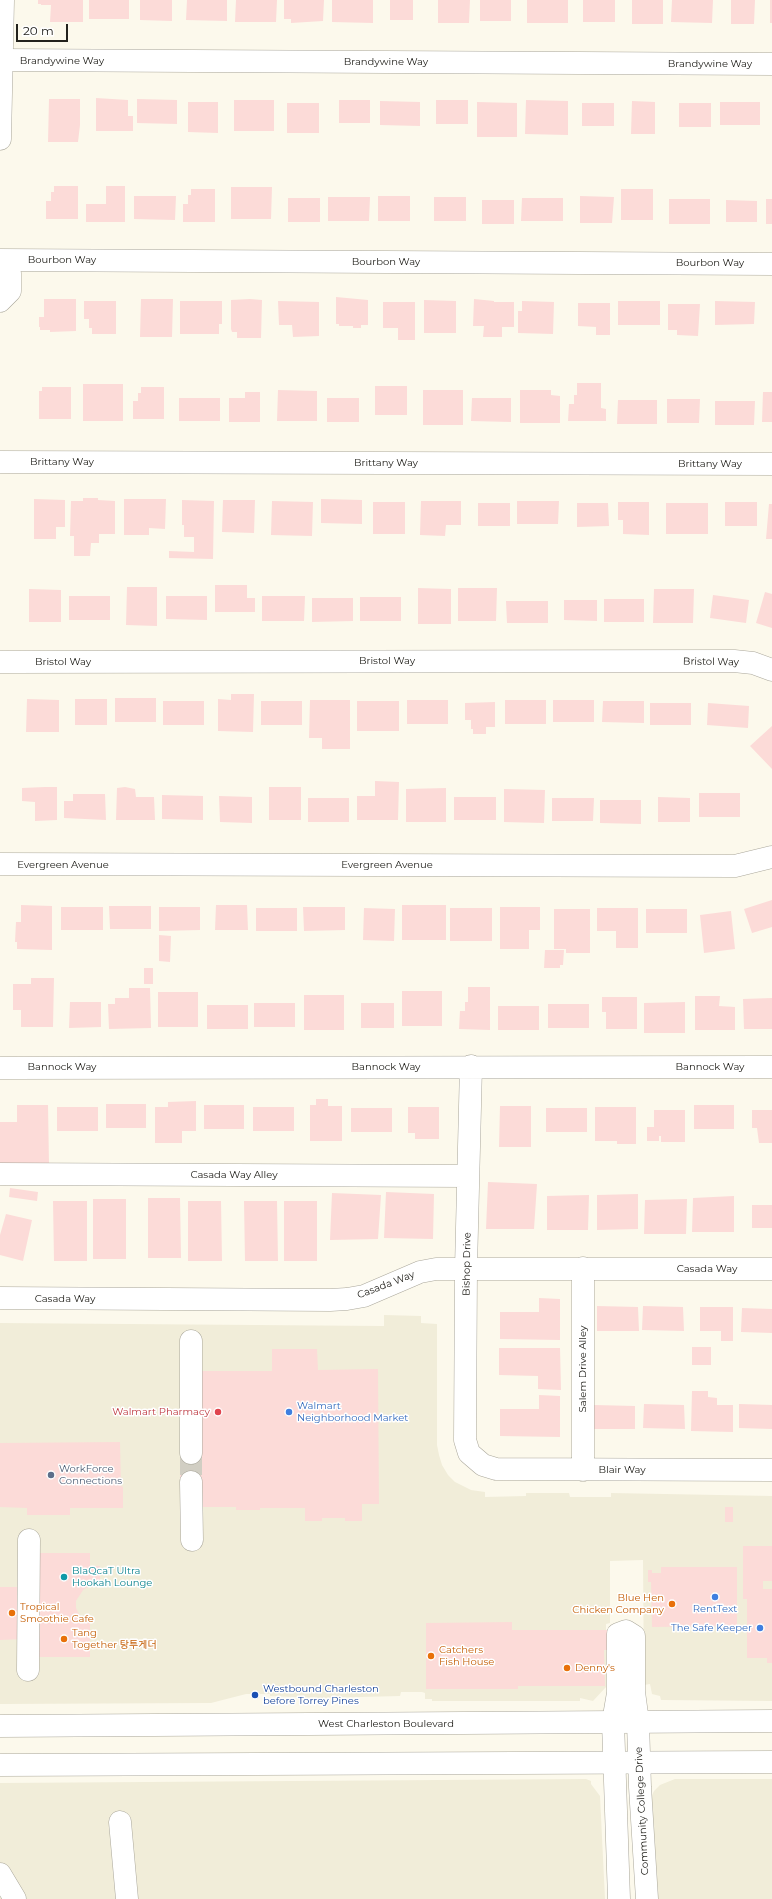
<!DOCTYPE html>
<html>
<head>
<meta charset="utf-8">
<style>
  body { margin:0 }
  #map { position:relative; width:772px; height:1899px; overflow:hidden; background:#fcf9ec; font-family:Montserrat,sans-serif }
  canvas { display:block }
  .scale { position:absolute; left:16px; top:24px; width:52px; height:18px; box-sizing:border-box; border:2px solid #23221d; border-top:0; padding-left:5px; font-size:12px; line-height:14px; white-space:nowrap; color:#23221d; -webkit-text-stroke:3px #fff; paint-order:stroke }
</style>
</head>
<body>
<div id="map">
<canvas width="772" height="1899"></canvas>
<div class="scale">20 m</div>
</div>
<script>
const context = document.querySelector('canvas').getContext('2d');
context.lineJoin = 'round';
function fill(path, color) {
  context.fillStyle = color;
  context.fill(path, 'evenodd');
}
function toPath(rows) {
  const path = new Path2D();
  for (const r of rows) {
    path.moveTo(r[0], r[1]);
    for (let i = 2; i < r.length; i += 2) path.lineTo(r[i], r[i + 1]);
  }
  return path;
}
function stroke(path, color, width, dash) {
  context.strokeStyle = color;
  context.lineWidth = width;
  context.lineCap = dash ? 'butt' : 'round';
  context.setLineDash(dash || []);
  context.stroke(path);
}
function drawText(font, color, halo, rows, align = 'center') {
  context.font = font + ' Montserrat,"Noto Sans KR",sans-serif';
  context.lineWidth = 3;
  context.setLineDash([]);
  context.textBaseline = 'middle';
  context.strokeStyle = halo;
  context.fillStyle = color;
  for (const [text, x, y, turn = 0] of rows) {
    context.save();
    context.translate(x, y);
    context.rotate((+turn || 0) * Math.PI / 180);
    context.textAlign = isNaN(turn) ? turn : align;
    if (halo) context.strokeText(text, 0, 0);
    context.fillText(text, 0, 0);
    context.restore();
  }
}
fill(toPath([
  [384,1315,421,1316,421,1323,437,1324,437,1445,439,1455,442,1465,448,1475,455,1482,471,1490,485,1492,485,1497,526,1496,526,1493,569,1493,570,1497,611,1497,611,1493,772,1496,772,1701,661,1700,660,1696,652,1694,650,1684,644,1685,643,1560,610,1561,610,1623,606,1624,606,1687,593,1701,580,1698,580,1701,432,1701,432,1699,425,1699,425,1693,422,1692,401,1692,400,1696,320,1698,270,1696,270,1694,246,1694,211,1703,0,1704,0,1323,384,1326],
  [586,1779,591,1781,591,1784,600,1796,605,1899,0,1899,0,1783],
  [675,1779,772,1779,772,1899,658,1899,650,1799,654,1791,660,1785]
]), '#f1edd9');
fill(toPath([
  [38,0,83,0,83,22,50,22,51,5,41,5,41,4,38,4],
  [89,0,129,0,129,19,89,19],
  [140,0,172,0,172,21,140,20],
  [187,0,227,0,227,21,186,20],
  [236,0,277,0,276,22,235,22],
  [284,0,324,0,323,21,291,23,291,19,284,19],
  [332,0,373,0,373,23,332,22],
  [390,0,413,0,413,20,390,20],
  [438,0,470,0,469,23,438,23],
  [480,0,511,0,511,21,480,21],
  [527,0,568,0,568,23,527,23],
  [583,0,615,0,615,22,583,22],
  [632,0,663,0,663,24,632,24],
  [672,0,713,0,712,23,671,22],
  [731,0,755,0,754,24,731,24],
  [770,0,772,0,772,23,770,23],
  [96,98,128,100,128,116,133,116,133,131,96,131],
  [49,99,80,99,80,125,78,142,48,142],
  [137,99,177,100,177,124,137,123],
  [234,100,274,100,274,131,234,131],
  [339,100,370,100,370,123,339,123],
  [436,100,468,100,468,124,436,124],
  [526,100,568,101,568,135,525,134],
  [380,101,420,102,420,126,380,125],
  [632,101,655,102,655,134,631,134],
  [188,102,218,102,218,133,188,132],
  [477,102,517,103,517,137,477,137],
  [720,102,760,102,760,125,720,125],
  [287,103,319,103,319,133,287,133],
  [582,103,614,103,614,126,582,126],
  [679,103,711,103,711,127,679,127],
  [54,186,78,186,78,219,46,219,46,201,51,201,51,192,54,192],
  [106,186,125,186,125,222,86,222,86,204,106,204],
  [231,187,272,187,271,219,231,219],
  [191,189,215,189,215,222,183,222,183,204,188,204,188,195,191,195],
  [621,189,653,189,653,220,621,220],
  [134,196,176,196,175,220,134,219],
  [378,196,410,196,410,221,378,221],
  [580,196,614,197,612,223,580,223],
  [328,197,370,197,369,221,328,221],
  [434,197,466,197,466,221,434,221],
  [288,198,320,198,320,222,288,222],
  [522,198,563,198,563,221,521,221],
  [669,199,710,199,710,224,669,224],
  [766,199,772,199,772,224,766,224],
  [482,200,514,200,514,224,482,224],
  [726,200,757,201,757,222,726,222],
  [336,297,368,300,368,325,361,325,361,328,353,328,353,326,339,326,339,324,336,324],
  [44,299,76,299,76,331,50,332,50,330,40,330,40,327,39,327,39,317,44,317],
  [141,299,173,299,172,337,140,337],
  [250,299,262,300,261,338,237,338,237,332,232,332,231,329,231,300],
  [474,299,494,301,494,302,514,302,514,327,502,327,502,337,483,337,484,326,473,326],
  [424,300,456,301,456,333,424,333],
  [84,301,116,301,116,334,92,334,92,328,89,328,89,319,84,319],
  [180,301,222,301,222,324,219,324,219,334,180,334],
  [278,301,319,302,319,336,293,337,292,325,279,325],
  [522,301,554,302,553,334,518,333,518,311,522,311],
  [618,301,660,301,660,325,618,325],
  [715,301,755,302,754,324,715,325],
  [383,302,415,302,415,340,398,340,398,328,383,328],
  [578,303,610,303,610,335,596,335,596,327,578,326],
  [668,304,700,304,698,336,677,335,677,330,668,330],
  [577,383,601,383,601,408,606,409,606,421,568,421,569,404,574,404,574,395,577,395],
  [83,384,123,384,123,421,83,421],
  [375,386,407,386,407,415,375,415],
  [42,387,71,387,71,419,39,419,39,391,42,391],
  [141,387,164,387,164,419,133,419,133,401,138,401,138,393,141,393],
  [278,390,317,391,317,421,277,421],
  [423,390,463,390,463,425,423,425],
  [520,390,551,390,551,395,560,396,560,423,520,423],
  [245,392,260,392,260,422,229,422,229,398,245,398],
  [763,392,772,392,772,422,762,422],
  [179,398,220,398,220,421,179,421],
  [327,398,359,398,359,422,327,422],
  [472,398,511,398,511,422,471,421],
  [667,399,700,399,699,423,667,423],
  [618,400,657,400,657,424,617,424],
  [715,401,755,401,754,425,715,425],
  [83,498,98,498,98,500,115,501,115,534,99,534,99,543,91,543,90,556,74,556,74,536,70,536,71,501,83,501],
  [34,499,65,500,65,527,56,527,56,539,34,539],
  [124,499,166,499,165,529,149,528,149,535,124,535],
  [321,499,362,500,362,524,321,523],
  [182,500,214,501,213,559,169,558,169,551,194,552,194,537,184,537,184,525,182,525],
  [223,500,255,500,254,533,222,532],
  [272,501,313,502,312,536,271,535],
  [421,501,461,501,461,525,446,525,445,536,420,535],
  [517,501,559,501,558,524,517,524],
  [373,502,405,502,405,534,373,534],
  [618,502,649,502,649,535,623,534,623,520,618,520],
  [725,502,757,502,757,526,725,526],
  [478,503,510,503,510,526,478,526],
  [577,503,608,503,609,526,577,527],
  [666,503,708,503,708,534,666,534],
  [769,504,772,504,772,539,766,539],
  [215,585,247,585,247,598,255,598,255,612,215,612],
  [127,587,157,587,157,626,126,625],
  [418,588,451,589,451,624,418,624],
  [458,588,497,588,496,621,458,621],
  [29,589,61,590,61,622,29,622],
  [654,589,694,589,693,623,653,623],
  [765,592,772,594,772,628,756,623],
  [713,595,749,600,746,623,710,618],
  [69,596,110,596,110,620,69,620],
  [166,596,207,596,207,620,166,619],
  [262,596,305,596,304,621,262,621],
  [360,597,401,597,401,621,360,621],
  [312,598,353,598,353,621,312,622],
  [604,599,644,599,644,622,604,622],
  [564,600,597,600,597,621,564,620],
  [506,601,548,601,548,623,507,623],
  [231,694,254,694,253,732,218,731,218,699,231,700],
  [115,698,156,698,156,722,115,722],
  [27,699,59,700,59,732,26,732],
  [75,699,107,699,107,725,75,725],
  [310,700,350,700,350,749,322,749,322,738,309,738],
  [407,700,448,700,448,724,407,724],
  [505,700,546,700,546,724,505,724],
  [553,700,594,700,594,722,553,722],
  [163,701,204,701,204,725,163,725],
  [261,701,302,701,302,725,261,725],
  [357,701,399,701,399,731,357,731],
  [603,701,644,701,644,723,602,722],
  [495,702,495,727,486,727,486,734,473,734,473,729,471,729,471,720,465,720,465,703],
  [650,703,691,703,691,725,650,725],
  [708,703,749,706,748,728,707,725],
  [772,726,772,769,750,746],
  [375,781,399,782,398,820,357,820,357,796,375,796],
  [45,787,57,787,57,820,35,821,35,802,22,801,22,788],
  [125,787,135,789,136,797,154,797,155,820,116,820,117,788],
  [269,787,301,787,301,820,269,820],
  [446,788,446,822,406,822,406,789],
  [504,789,545,790,544,823,504,822],
  [699,793,740,793,740,817,699,817],
  [73,794,105,794,106,820,64,818,64,801,73,801],
  [162,795,203,796,203,820,162,819],
  [219,796,252,797,252,823,220,822],
  [454,797,496,797,496,820,454,820],
  [658,797,690,798,690,822,658,822],
  [308,798,349,798,349,822,308,822],
  [552,798,594,798,593,821,552,821],
  [600,800,641,800,641,824,600,823],
  [772,900,772,927,752,933,744,909],
  [21,905,52,906,52,950,17,949,17,942,15,942,16,922,21,922],
  [216,905,247,905,248,930,215,930],
  [402,905,446,905,446,940,402,940],
  [109,906,151,906,151,929,110,929],
  [61,907,103,907,103,930,61,930],
  [159,907,200,907,200,930,159,931],
  [303,907,345,907,345,930,304,931],
  [500,907,540,907,540,930,529,930,529,949,500,949],
  [256,908,297,908,297,931,256,931],
  [364,908,395,909,394,941,363,940],
  [450,908,492,908,492,941,450,941],
  [597,908,638,908,638,948,616,948,616,931,597,931],
  [554,909,590,909,590,953,566,953,566,949,554,949],
  [646,909,687,909,687,933,646,933],
  [731,911,735,949,704,953,700,915],
  [159,935,171,936,170,962,159,961],
  [545,950,564,950,563,965,560,965,560,968,544,968],
  [144,968,153,968,153,984,144,984],
  [31,978,54,978,53,1027,21,1027,21,1010,13,1010,13,984,31,984],
  [468,987,490,987,490,1030,459,1029,460,1011,465,1011,465,1002,468,1002],
  [129,988,150,988,151,1028,109,1029,108,1004,115,1004,115,998,129,998],
  [402,991,442,991,442,1026,402,1026],
  [158,992,198,992,198,1027,158,1027],
  [304,995,344,995,344,1030,304,1030],
  [695,996,720,996,719,1006,735,1007,735,1030,695,1030],
  [602,997,637,997,637,1029,606,1029,606,1012,602,1012],
  [772,998,772,1029,744,1029,743,999],
  [70,1002,101,1002,101,1027,69,1028],
  [685,1002,685,1033,644,1033,644,1003],
  [254,1003,295,1003,295,1027,254,1027],
  [361,1003,394,1003,394,1028,361,1028],
  [548,1004,589,1004,589,1028,548,1028],
  [207,1005,248,1005,248,1029,207,1029],
  [498,1006,539,1006,539,1030,498,1030],
  [316,1099,328,1099,328,1106,342,1106,342,1141,310,1141,310,1105,316,1105],
  [196,1101,196,1131,182,1131,182,1143,155,1143,155,1107,168,1107,168,1102],
  [106,1104,146,1104,146,1128,106,1128],
  [17,1105,48,1105,49,1164,0,1163,0,1122,17,1122],
  [204,1105,244,1105,244,1129,204,1129],
  [694,1105,734,1105,734,1129,694,1129],
  [500,1106,531,1106,531,1147,499,1147],
  [57,1107,98,1107,98,1131,57,1131],
  [253,1107,294,1107,294,1131,253,1131],
  [408,1107,439,1107,439,1139,415,1139,415,1133,408,1133],
  [595,1107,636,1107,636,1144,617,1144,617,1141,595,1141],
  [351,1108,392,1108,392,1132,351,1132],
  [546,1108,587,1108,587,1132,546,1132],
  [654,1110,685,1110,685,1142,661,1142,661,1136,659,1136,659,1141,647,1141,647,1127,654,1127],
  [752,1110,772,1110,772,1143,759,1143,757,1128,752,1128],
  [488,1182,537,1184,534,1229,486,1229],
  [10,1188,38,1192,37,1201,9,1197],
  [386,1192,434,1194,433,1239,384,1238],
  [332,1193,381,1195,378,1239,330,1240],
  [638,1194,638,1229,597,1230,597,1195],
  [589,1195,588,1230,547,1230,547,1196],
  [734,1196,734,1232,692,1232,693,1198],
  [148,1198,180,1198,181,1258,148,1258],
  [93,1199,126,1199,126,1259,93,1259],
  [687,1199,686,1234,644,1234,645,1200],
  [53,1201,87,1201,87,1261,54,1261],
  [188,1201,221,1201,222,1261,188,1261],
  [244,1201,277,1201,278,1261,245,1261],
  [284,1201,317,1201,317,1261,284,1261],
  [752,1205,772,1205,772,1228,752,1228],
  [6,1214,32,1220,23,1261,0,1255,0,1235],
  [539,1298,560,1299,560,1340,500,1339,500,1312,539,1312],
  [597,1306,638,1307,639,1331,597,1331],
  [643,1306,683,1307,684,1331,642,1330],
  [700,1307,733,1307,733,1341,721,1341,721,1331,700,1331],
  [742,1308,772,1309,772,1333,741,1332],
  [692,1347,711,1347,711,1365,692,1365],
  [499,1348,560,1348,561,1390,538,1389,538,1376,499,1375],
  [272,1349,317,1349,318,1370,378,1369,379,1504,362,1504,362,1521,345,1521,345,1518,322,1518,322,1521,305,1521,305,1508,260,1508,260,1510,236,1510,236,1507,200,1507,180,1482,180,1453,199,1371,272,1371],
  [692,1391,708,1391,708,1397,717,1398,717,1405,733,1405,733,1432,691,1431],
  [539,1395,560,1396,560,1437,500,1436,500,1409,539,1409],
  [644,1404,684,1405,685,1429,643,1428],
  [739,1404,772,1405,772,1429,739,1428],
  [594,1405,635,1406,635,1429,594,1429],
  [120,1442,121,1486,123,1487,123,1508,70,1508,70,1515,27,1515,27,1508,0,1507,0,1443],
  [725,1507,733,1507,733,1522,725,1522],
  [743,1546,772,1546,772,1581,763,1581,763,1589,772,1589,772,1663,767,1663,767,1658,747,1658,747,1599,743,1599],
  [37,1553,90,1553,90,1566,100,1566,100,1586,90,1586,83,1590,76,1601,76,1608,79,1614,83,1619,90,1622,90,1657,38,1657],
  [661,1567,737,1567,737,1626,652,1627,651,1582,648,1582,648,1570,652,1570,652,1573,661,1573],
  [0,1587,23,1587,23,1639,0,1640],
  [512,1622,512,1630,609,1630,608,1650,604,1650,605,1686,518,1686,518,1689,426,1689,426,1623]
]), '#fcdbd8');
stroke(toPath([
  [191,1453,191,1482]
]), '#d1cec3', 22, [22, 11]);
const minor = toPath([
  [0,60,772,64],
  [0,260,772,264],
  [0,462,772,464],
  [0,662,734,661,753,663,772,670],
  [0,864,735,866,772,857],
  [471,1066,466,1268,465,1440,469,1453,483,1465,496,1469,772,1470],
  [0,1068,772,1067],
  [0,1174,468,1176],
  [0,1298,330,1300,347,1299,364,1296,420,1272,436,1269,772,1269],
  [191,1341,191,1453],
  [583,1470,583,1268],
  [191,1482,192,1540],
  [28,1670,29,1540],
  [120,1822,127,1899],
  [0,1874,15,1899],
  [619,1899,613,1722,618,1693,618,1634,626,1631,634,1636,634,1692,638,1722,640,1787,647,1899]
]);
const major = toPath([
  [0,139,3,0],
  [0,262,10,273,10,291,0,301],
  [0,1726,772,1721],
  [0,1765,772,1762]
]);
stroke(minor, '#aaa79b', 23);
stroke(major, '#aaa79b', 23);
stroke(minor, '#fff', 22);
stroke(major, '#fff', 22);
for (const [x, y, r, color] of [
  [218,1412,4,"#e0444e"],
  [289,1412,4,"#3f7fe0"],
  [51,1475,4,"#5c6f8a"],
  [64,1577,4,"#0f9aa8"],
  [715,1597,4,"#3f7fe0"],
  [672,1604,4,"#e8710a"],
  [12,1613,4,"#e8710a"],
  [760,1628,4,"#3f7fe0"],
  [64,1639,4,"#e8710a"],
  [431,1656,4,"#e8710a"],
  [567,1668,4,"#e8710a"],
  [255,1695,4,"#1a4fb4"]
]) {
  const dot = new Path2D();
  dot.arc(x, y, r, 0, 2 * Math.PI);
  context.fillStyle = color;
  context.fill(dot);
  stroke(dot, '#fff', 1.5);
}
drawText('10px', '#23221d', '#fff', [
  ["Brandywine Way",62,61],
  ["Brandywine Way",386,62],
  ["Brandywine Way",710,64],
  ["Bourbon Way",62,260],
  ["Bourbon Way",386,262],
  ["Bourbon Way",710,263],
  ["Brittany Way",62,462],
  ["Brittany Way",386,463],
  ["Brittany Way",710,464],
  ["Bristol Way",387,661],
  ["Bristol Way",63,662],
  ["Bristol Way",711,662,1],
  ["Evergreen Avenue",63,865],
  ["Evergreen Avenue",387,865],
  ["Bannock Way",62,1067],
  ["Bannock Way",386,1067],
  ["Bannock Way",710,1067],
  ["Casada Way Alley",234,1175],
  ["Bishop Drive",467,1264,-89],
  ["Casada Way",707,1269],
  ["Casada Way",386,1285,-21],
  ["Casada Way",65,1299],
  ["Salem Drive Alley",583,1369,-90],
  ["Blair Way",622,1470],
  ["West Charleston Boulevard",386,1724],
  ["Community College Drive",642,1811,-93]
]);
drawText('10px', '#366cbe', '#fff', [
  ["Walmart",297,1406],
  ["Neighborhood Market",297,1418],
  ["RentText",715,1609,"center"],
  ["The Safe Keeper",752,1628,"right"]
], 'left');
drawText('10px', '#be3a42', '#fff', [
  ["Walmart Pharmacy",210,1412]
], 'right');
drawText('10px', '#4e5e75', '#fff', [
  ["WorkForce",59,1469],
  ["Connections",59,1481]
], 'left');
drawText('10px', '#0d838f', '#fff', [
  ["BlaQcaT Ultra",72,1571],
  ["Hookah Lounge",72,1583]
], 'left');
drawText('10px', '#c56008', '#fff', [
  ["Blue Hen",664,1598,"right"],
  ["Chicken Company",664,1610,"right"],
  ["Tropical",20,1607],
  ["Smoothie Cafe",20,1619],
  ["Tang",72,1633],
  ["Together 탕투게더",72,1645],
  ["Catchers",439,1650],
  ["Fish House",439,1662],
  ["Denny's",575,1668]
], 'left');
drawText('10px', '#164399', '#fff', [
  ["Westbound Charleston",263,1689],
  ["before Torrey Pines",263,1701]
], 'left');
</script>
</body>
</html>
